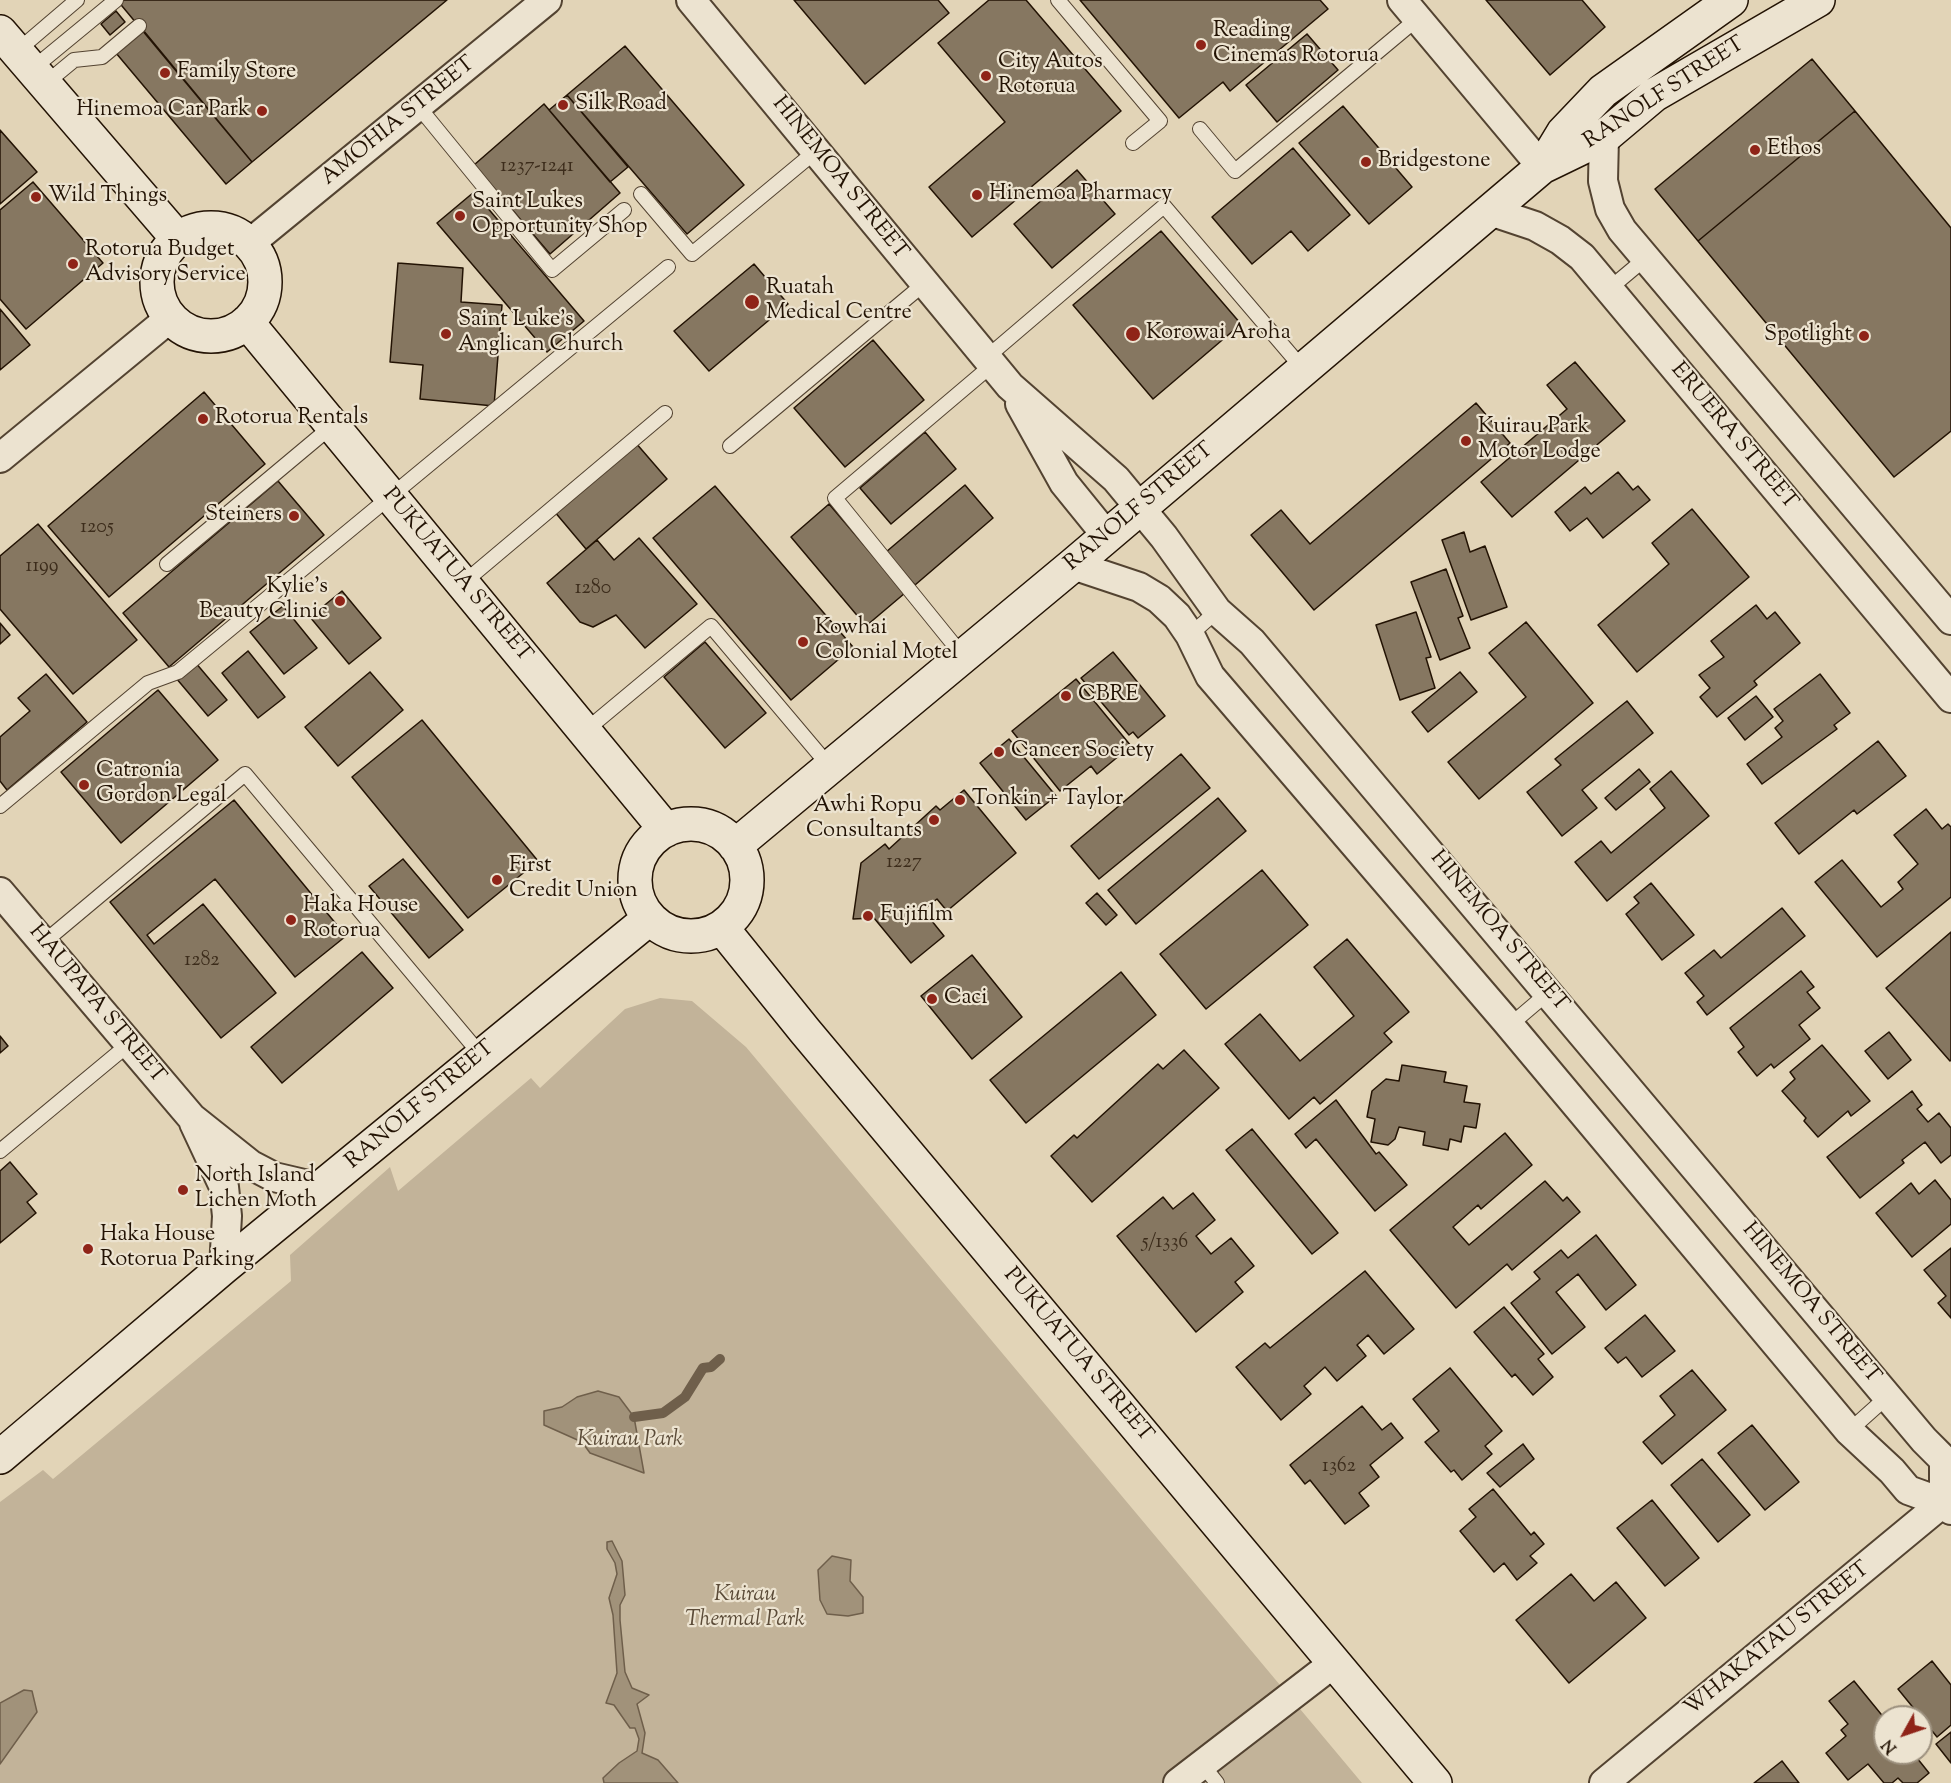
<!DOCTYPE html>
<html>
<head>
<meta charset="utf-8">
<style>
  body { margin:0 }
  #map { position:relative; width:1951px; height:1783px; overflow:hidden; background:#e2d4b7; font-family:"Sorts Mill Goudy",serif }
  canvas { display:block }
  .north { position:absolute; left:1873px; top:1705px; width:60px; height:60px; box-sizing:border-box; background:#ece3d0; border:2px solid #9c907e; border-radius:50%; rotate:230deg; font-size:16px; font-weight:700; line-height:24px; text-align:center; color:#231304 }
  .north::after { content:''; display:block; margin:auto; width:21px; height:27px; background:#8f2418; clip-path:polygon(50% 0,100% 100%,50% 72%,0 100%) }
</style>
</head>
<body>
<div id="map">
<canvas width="1951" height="1783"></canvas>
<div class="north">N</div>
</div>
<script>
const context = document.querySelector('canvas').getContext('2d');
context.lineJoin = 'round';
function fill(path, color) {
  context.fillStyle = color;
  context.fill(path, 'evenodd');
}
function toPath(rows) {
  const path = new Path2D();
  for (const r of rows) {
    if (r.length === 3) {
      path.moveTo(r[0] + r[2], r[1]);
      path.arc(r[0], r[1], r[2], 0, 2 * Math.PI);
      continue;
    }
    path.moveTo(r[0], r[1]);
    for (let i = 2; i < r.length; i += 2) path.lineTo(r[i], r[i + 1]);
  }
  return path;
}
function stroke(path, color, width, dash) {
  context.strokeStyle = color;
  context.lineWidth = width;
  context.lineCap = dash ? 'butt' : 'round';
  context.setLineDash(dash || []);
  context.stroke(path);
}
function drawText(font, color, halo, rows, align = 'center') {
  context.font = font + ' "Sorts Mill Goudy",serif';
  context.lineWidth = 4.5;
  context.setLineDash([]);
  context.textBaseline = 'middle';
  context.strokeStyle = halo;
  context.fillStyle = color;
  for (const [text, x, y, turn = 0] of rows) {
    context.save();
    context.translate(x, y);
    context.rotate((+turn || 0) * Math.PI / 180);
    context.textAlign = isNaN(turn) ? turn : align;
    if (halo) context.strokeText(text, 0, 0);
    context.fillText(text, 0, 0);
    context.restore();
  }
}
fill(toPath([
  [660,998,692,1001,746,1047,1362,1783,0,1783,0,1502,43,1470,53,1479,291,1281,290,1255,390,1167,398,1191,531,1078,540,1088,625,1009]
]), '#c2b399');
const water = toPath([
  [598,1391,619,1397,634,1417,644,1473,590,1453,582,1442,544,1425,544,1411,562,1407,577,1397,598,1391],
  [612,1541,622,1561,625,1595,620,1605,620,1620,625,1672,632,1688,649,1695,637,1704,645,1733,642,1753,658,1760,678,1783,604,1783,603,1778,619,1763,637,1751,639,1739,635,1728,630,1728,614,1705,606,1703,617,1673,613,1615,609,1598,617,1574,615,1563,607,1549,607,1542,612,1541],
  [832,1556,851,1560,850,1581,863,1597,863,1613,848,1616,827,1614,820,1600,818,1570,832,1556],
  [24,1690,32,1691,37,1712,0,1764,0,1703,24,1690]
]);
fill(water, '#a1927a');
stroke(water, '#6f5f4b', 1.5);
stroke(toPath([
  [634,1417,663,1413,685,1397,703,1368,711,1367,720,1359]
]), '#6f5f4b', 10);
const building = toPath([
  [117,0,447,0,252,162,117,0],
  [794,0,938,0,949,13,865,84,794,0],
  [989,0,1026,0,1121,111,972,237,929,187,1005,122,938,43,989,0],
  [1080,0,1320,0,1328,9,1230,91,1223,82,1179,118,1080,0],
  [1486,0,1582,0,1605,27,1550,75,1486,0],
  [116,11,125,22,110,35,101,24,116,11],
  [143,30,252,162,226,184,116,53,143,30],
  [1307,34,1338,70,1277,122,1246,85,1307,34],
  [625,46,744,185,687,234,567,95,625,46],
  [1812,59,1855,111,1698,241,1655,189,1812,59],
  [567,95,628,167,610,182,549,110,567,95],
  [544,104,620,193,550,254,474,165,544,104],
  [1343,106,1412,187,1369,224,1299,143,1343,106],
  [1855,111,1951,228,1951,431,1894,477,1698,241,1855,111],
  [0,130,37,172,0,204,0,130],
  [1293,148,1350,215,1308,251,1291,231,1252,264,1212,217,1293,148],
  [1077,170,1115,214,1052,268,1014,224,1077,170],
  [33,182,103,263,26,329,0,299,0,210,33,182],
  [474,192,584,321,547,352,437,223,474,192],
  [1161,231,1241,324,1153,399,1073,305,1161,231],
  [398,263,463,268,461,302,502,305,494,406,420,399,423,365,390,362,398,263],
  [754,264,788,304,709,371,674,331,754,264],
  [0,309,30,345,0,370,0,309],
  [873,340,924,400,845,467,794,408,873,340],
  [1575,362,1625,421,1512,517,1481,482,1567,409,1547,385,1575,362],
  [204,392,265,464,109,597,48,526,204,392],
  [1476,403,1510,443,1314,610,1251,535,1281,510,1310,544,1476,403],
  [925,432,956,469,891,524,860,488,925,432],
  [635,442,667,479,586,549,554,511,635,442],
  [1618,472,1633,490,1638,486,1650,500,1603,538,1587,518,1570,531,1555,512,1585,487,1591,494,1618,472],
  [278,481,324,535,169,667,123,613,278,481],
  [965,485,993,518,915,585,886,552,965,485],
  [715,486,853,647,791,700,653,538,715,486],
  [829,504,905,593,866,626,791,537,829,504],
  [1692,509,1749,577,1637,672,1598,625,1669,564,1652,543,1692,509],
  [38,524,137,640,73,694,0,609,0,556,38,524],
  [1464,532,1470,552,1485,546,1507,607,1471,620,1442,540,1464,532],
  [639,538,697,604,645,648,616,615,593,627,580,622,547,583,597,540,614,560,639,538],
  [1446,569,1463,616,1458,618,1470,648,1440,660,1411,582,1446,569],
  [342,591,381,638,349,664,310,617,342,591],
  [1756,605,1767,619,1775,612,1800,643,1754,681,1757,685,1717,717,1700,697,1710,688,1699,675,1724,657,1711,641,1756,605],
  [283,606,317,648,284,674,250,632,283,606],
  [1416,612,1431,657,1426,658,1435,688,1400,700,1376,625,1416,612],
  [1526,622,1593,703,1479,799,1448,762,1526,697,1489,653,1526,622],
  [0,623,10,635,0,644,0,623],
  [705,642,766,713,725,748,664,677,705,642],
  [248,651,285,697,258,718,222,673,248,651],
  [1113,652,1165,716,1138,738,1133,732,1129,735,1081,678,1113,652],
  [195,662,227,700,208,716,176,678,195,662],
  [370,672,403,710,338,766,305,727,370,672],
  [1460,672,1477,692,1428,732,1412,712,1460,672],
  [46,674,87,722,7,790,0,781,0,737,30,711,18,698,46,674],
  [1820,674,1850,713,1834,725,1837,729,1762,784,1747,764,1782,737,1775,728,1783,721,1774,709,1820,674],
  [1076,679,1131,746,1097,774,1091,766,1060,791,1012,731,1076,679],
  [158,690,218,760,121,843,61,772,158,690],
  [1756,696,1773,717,1745,740,1728,718,1756,696],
  [1627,701,1653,733,1582,790,1597,808,1562,836,1527,792,1561,765,1555,759,1627,701],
  [422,720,538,861,468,918,352,777,422,720],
  [1009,739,1056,796,1026,820,980,763,1009,739],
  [1878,741,1906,776,1857,814,1854,810,1799,854,1775,823,1878,741],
  [1181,754,1210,788,1099,879,1071,846,1181,754],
  [1639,769,1650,782,1616,810,1605,798,1639,769],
  [1671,771,1709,816,1607,901,1575,862,1601,841,1611,853,1665,808,1650,789,1671,771],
  [964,790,1016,853,947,911,937,899,923,910,944,936,911,963,874,918,853,919,861,863,885,844,889,849,936,806,940,810,964,790],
  [1218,798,1246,831,1136,924,1108,890,1218,798],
  [234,800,346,936,295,977,215,879,147,935,154,944,203,904,276,993,221,1038,110,902,234,800],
  [1926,809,1942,829,1948,824,1951,827,1951,897,1877,957,1815,882,1842,860,1881,907,1903,889,1898,882,1918,864,1894,835,1926,809],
  [403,859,463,930,429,958,369,886,403,859],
  [1262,870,1308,925,1206,1009,1160,954,1262,870],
  [1651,883,1694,935,1662,960,1626,914,1639,903,1634,897,1651,883],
  [1097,893,1117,915,1106,925,1086,903,1097,893],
  [1782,908,1805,936,1707,1015,1697,1002,1704,996,1685,973,1714,950,1721,958,1782,908],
  [1951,932,1951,1060,1950,1061,1886,988,1951,932],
  [1347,939,1409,1012,1384,1033,1392,1042,1320,1104,1314,1097,1289,1119,1225,1044,1260,1014,1300,1061,1354,1016,1314,967,1347,939],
  [362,952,393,988,282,1083,251,1047,362,952],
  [972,955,1022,1017,972,1059,921,996,972,955],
  [1801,971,1814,987,1807,992,1820,1008,1799,1025,1810,1039,1774,1068,1771,1064,1757,1076,1738,1052,1744,1047,1730,1028,1801,971],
  [1121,972,1156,1015,1026,1123,990,1080,1121,972],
  [1889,1032,1911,1060,1888,1079,1865,1051,1889,1032],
  [0,1036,8,1046,0,1053,0,1036],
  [1822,1045,1870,1101,1851,1116,1848,1111,1818,1137,1804,1121,1806,1118,1782,1091,1795,1079,1790,1072,1822,1045],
  [1184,1050,1219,1088,1092,1202,1051,1156,1074,1135,1077,1138,1158,1064,1163,1069,1184,1050],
  [1402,1065,1446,1072,1444,1082,1467,1086,1464,1102,1480,1104,1476,1128,1464,1126,1461,1142,1450,1139,1448,1150,1423,1145,1425,1132,1399,1127,1395,1139,1388,1145,1371,1142,1375,1119,1367,1117,1372,1091,1386,1079,1399,1081,1402,1065],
  [1912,1091,1922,1105,1917,1109,1928,1122,1939,1113,1951,1128,1951,1155,1941,1163,1925,1142,1902,1160,1904,1163,1860,1198,1827,1157,1912,1091],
  [1336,1100,1376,1154,1379,1152,1407,1185,1375,1211,1316,1139,1306,1148,1295,1134,1336,1100],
  [1252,1129,1338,1233,1312,1254,1226,1150,1252,1129],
  [1505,1133,1532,1165,1481,1209,1478,1205,1453,1227,1469,1245,1545,1181,1563,1201,1567,1197,1580,1212,1512,1270,1507,1264,1456,1308,1390,1230,1505,1133],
  [10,1162,37,1194,27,1202,36,1213,0,1243,0,1171,10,1162],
  [1935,1180,1951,1200,1951,1224,1912,1257,1876,1213,1911,1183,1919,1194,1935,1180],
  [1193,1193,1215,1220,1196,1236,1211,1254,1231,1238,1254,1266,1235,1282,1243,1292,1196,1332,1117,1236,1163,1197,1173,1209,1193,1193],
  [1596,1235,1636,1285,1606,1310,1578,1274,1556,1292,1585,1327,1552,1354,1511,1303,1540,1279,1534,1272,1561,1250,1568,1258,1596,1235],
  [1951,1248,1951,1318,1938,1303,1946,1296,1924,1270,1951,1248],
  [1365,1271,1414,1329,1384,1354,1368,1335,1357,1345,1366,1356,1337,1381,1325,1367,1304,1386,1311,1394,1281,1420,1236,1367,1265,1343,1270,1348,1365,1271],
  [1504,1307,1544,1354,1538,1359,1553,1377,1533,1395,1515,1374,1512,1377,1474,1332,1504,1307],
  [1645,1315,1675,1351,1642,1377,1626,1357,1618,1363,1605,1348,1645,1315],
  [1450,1368,1502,1431,1485,1446,1492,1454,1462,1480,1454,1470,1451,1472,1425,1442,1439,1431,1413,1399,1450,1368],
  [1692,1370,1726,1410,1662,1464,1643,1442,1675,1415,1660,1396,1692,1370],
  [1362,1406,1382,1430,1391,1423,1403,1438,1370,1465,1379,1477,1359,1493,1369,1506,1345,1524,1310,1480,1305,1484,1290,1465,1362,1406],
  [1752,1425,1799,1482,1765,1510,1718,1453,1752,1425],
  [1523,1444,1534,1459,1500,1487,1487,1473,1523,1444],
  [1702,1459,1750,1515,1718,1542,1671,1485,1702,1459],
  [1493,1489,1531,1535,1534,1532,1544,1544,1530,1556,1537,1563,1517,1580,1504,1563,1494,1572,1460,1531,1476,1517,1469,1509,1493,1489],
  [1652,1500,1699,1558,1665,1586,1617,1528,1652,1500],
  [1571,1574,1594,1601,1616,1582,1646,1618,1569,1683,1516,1620,1571,1574],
  [1932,1661,1951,1685,1951,1725,1937,1737,1898,1689,1932,1661],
  [1854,1681,1885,1719,1885,1753,1913,1753,1929,1773,1917,1783,1903,1783,1898,1778,1892,1783,1884,1783,1868,1764,1848,1780,1826,1753,1846,1736,1841,1730,1848,1724,1829,1701,1854,1681],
  [1951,1732,1951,1763,1936,1744,1951,1732],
  [1782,1761,1799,1783,1754,1783,1782,1761]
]);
fill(building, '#867761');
stroke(building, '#231304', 1.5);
const lane = toPath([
  [1058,0,1160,121,1133,143],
  [16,52,77,0],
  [31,70,116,0],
  [45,84,74,60,102,57,139,26],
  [418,106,552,270,624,210],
  [1200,129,1235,171,1417,19],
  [641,194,692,254,816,151],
  [1609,289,1646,258],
  [986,358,1164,206,1303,369],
  [730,446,925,283],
  [167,564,332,426],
  [462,584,665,413],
  [1190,635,1217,611],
  [963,656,835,498,992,365],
  [585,731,711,626,830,767],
  [0,806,148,683,178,672,668,267],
  [43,943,245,774,481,1055],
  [1509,1026,1549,992],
  [0,1151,129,1044],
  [1849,1431,1887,1397],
  [1202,1764,1217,1783]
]);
const street = toPath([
  [691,0,1010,386,1116,479,1164,537,1217,611,1252,642,1924,1440,1944,1460,1944,1503],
  [1402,0,1542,167],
  [1604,137,1603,181,1610,209,1622,230,1951,620],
  [1490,211,1535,226,1560,240,1582,257,1951,698],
  [249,244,547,0],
  [1020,404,1064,483,1107,536],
  [0,458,170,318],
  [1073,565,1139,587,1159,599,1177,616,1190,635,1210,676,1506,1021,1849,1431,1892,1471,1908,1490,1944,1503,1951,1510],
  [0,892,192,1118,251,1165,274,1177,321,1188],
  [194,1123,224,1187,227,1216,224,1267],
  [1178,1783,1334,1663],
  [1604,1783,1951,1496]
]);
const secondary = toPath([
  [0,32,178,239],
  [1543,166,1563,133,1603,91,1731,0],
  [211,282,54],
  [247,322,666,830],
  [691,880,56],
  [735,846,1073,565,1542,167,1604,137,1654,95,1818,0],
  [722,928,805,1031,1435,1783],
  [0,1457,224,1267,650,918]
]);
stroke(lane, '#534331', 16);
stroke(street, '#534331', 32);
stroke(secondary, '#231304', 36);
stroke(lane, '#ece3d0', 14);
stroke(street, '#ece3d0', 28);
stroke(secondary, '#ece3d0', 33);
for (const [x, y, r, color] of [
  [1201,45,6,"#8f2418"],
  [165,73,6,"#8f2418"],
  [986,76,6,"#8f2418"],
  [563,105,6,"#8f2418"],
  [262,111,6,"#8f2418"],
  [1755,150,6,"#8f2418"],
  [1366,162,6,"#8f2418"],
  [977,195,6,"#8f2418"],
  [36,197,6,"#8f2418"],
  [460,216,6,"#8f2418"],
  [73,264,6,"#8f2418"],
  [752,302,8,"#8f2418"],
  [446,334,6,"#8f2418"],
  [1133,334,8,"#8f2418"],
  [1864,336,6,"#8f2418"],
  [203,419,6,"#8f2418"],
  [1466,441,6,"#8f2418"],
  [294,516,6,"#8f2418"],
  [340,601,6,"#8f2418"],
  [803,642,6,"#8f2418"],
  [1066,696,6,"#8f2418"],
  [999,752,6,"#8f2418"],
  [84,785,6,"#8f2418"],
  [960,800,6,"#8f2418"],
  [934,820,6,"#8f2418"],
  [497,880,6,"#8f2418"],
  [868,916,6,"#8f2418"],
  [291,920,6,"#8f2418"],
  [932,999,6,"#8f2418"],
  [183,1190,6,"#8f2418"],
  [88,1249,6,"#8f2418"]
]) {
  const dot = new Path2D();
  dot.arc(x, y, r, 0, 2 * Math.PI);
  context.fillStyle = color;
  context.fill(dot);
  stroke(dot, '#ece3d0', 2);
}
drawText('20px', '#3c2c1b', null, [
  ["1237-1241",537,168],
  ["1205",97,529],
  ["1199",42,568],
  ["1280",593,590],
  ["1227",904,864],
  ["1282",202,962],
  ["5/1336",1165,1244],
  ["1362",1339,1468]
]);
drawText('22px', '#231304', '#ece3d0', [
  ["Reading",1213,32],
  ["Cinemas Rotorua",1213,57],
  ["City Autos",998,63],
  ["Rotorua",998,88],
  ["Family Store",177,73],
  ["Silk Road",575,105],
  ["Hinemoa Car Park",250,111,"right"],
  ["Ethos",1767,150],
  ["Bridgestone",1378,162],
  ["Hinemoa Pharmacy",989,195],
  ["Wild Things",48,197],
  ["Saint Lukes",472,203],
  ["Opportunity Shop",472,228],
  ["Rotorua Budget",85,251],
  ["Advisory Service",85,276],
  ["Ruatah",766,289],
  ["Medical Centre",766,314],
  ["Saint Luke's",458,321],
  ["Anglican Church",458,346],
  ["Korowai Aroha",1146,334],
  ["Spotlight",1852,336,"right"],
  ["Rotorua Rentals",215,419],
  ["Kuirau Park",1478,428],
  ["Motor Lodge",1478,453],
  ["Steiners",282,516,"right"],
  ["Kylie's",328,588,"right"],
  ["Beauty Clinic",328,613,"right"],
  ["Kowhai",815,629],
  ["Colonial Motel",815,654],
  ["CBRE",1078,696],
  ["Cancer Society",1011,752],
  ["Catronia",96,772],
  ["Gordon Legal",96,797],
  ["Tonkin + Taylor",972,800],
  ["Awhi Ropu",922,807,"right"],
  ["Consultants",922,832,"right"],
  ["First",509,867],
  ["Credit Union",509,892],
  ["Haka House",303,907],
  ["Rotorua",303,932],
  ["Fujifilm",880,916],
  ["Caci",944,999],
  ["North Island",195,1177],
  ["Lichen Moth",195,1202],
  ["Haka House",100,1236],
  ["Rotorua Parking",100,1261]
], 'left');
drawText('22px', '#231304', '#ece3d0', [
  ["RANOLF STREET",1665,94,-33],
  ["AMOHIA STREET",399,122,-39],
  ["HINEMOA STREET",839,179,51],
  ["ERUERA STREET",1733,437,50],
  ["RANOLF STREET",1140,508,-40],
  ["PUKUATUA STREET",456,576,50],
  ["HINEMOA STREET",1498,932,50],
  ["HAUPAPA STREET",96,1005,50],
  ["RANOLF STREET",421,1106,-40],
  ["HINEMOA STREET",1810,1304,50],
  ["PUKUATUA STREET",1077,1356,50],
  ["WHAKATAU STREET",1778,1640,-39]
]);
drawText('italic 22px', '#5b4b38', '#ece3d0', [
  ["Kuirau Park",630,1441],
  ["Kuirau",745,1596],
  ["Thermal Park",745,1621]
]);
</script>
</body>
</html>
